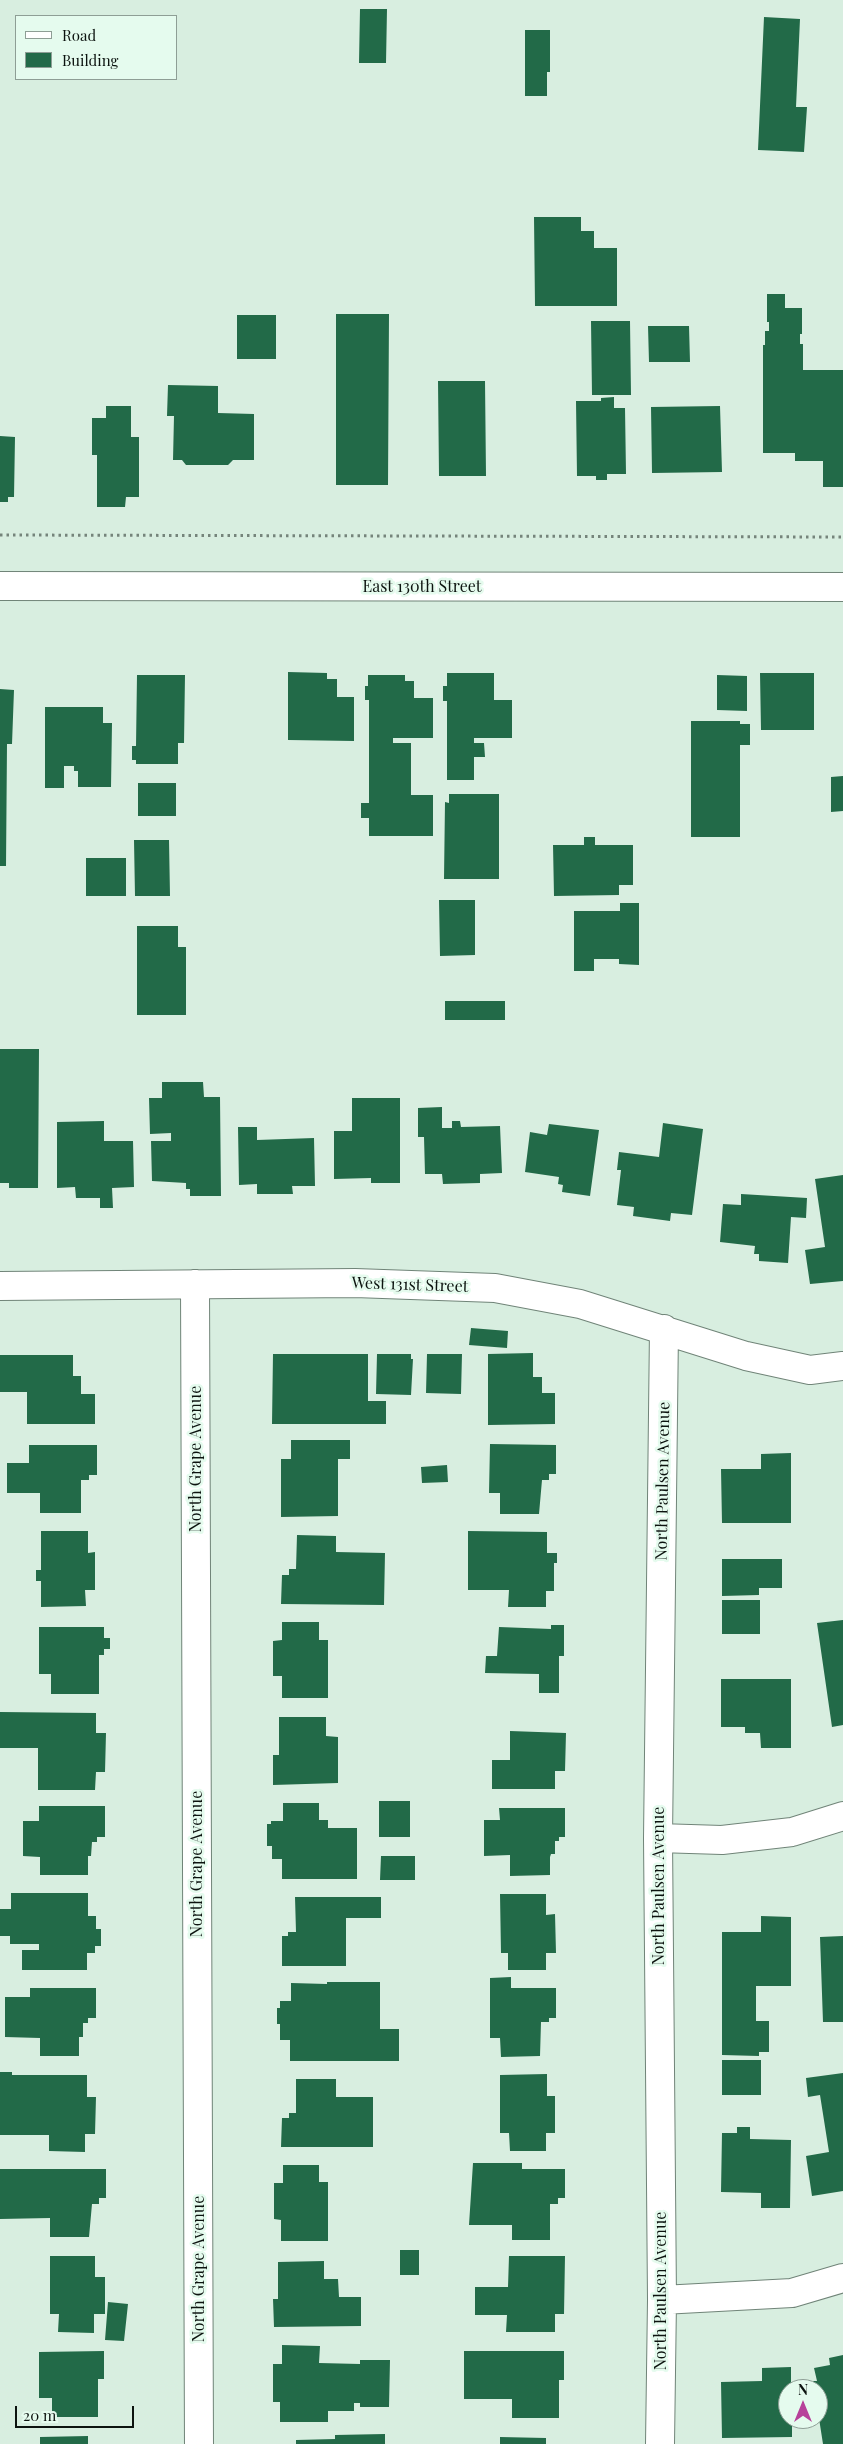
<!DOCTYPE html>
<html>
<head>
<meta charset="utf-8">
<style>
  body { margin:0 }
  #map { position:relative; width:843px; height:2444px; overflow:hidden; background:#d8eee0; font-family:"Playfair Display",serif }
  canvas { display:block }
  .legend { position:absolute; left:15px; top:15px; width:162px; height:65px; box-sizing:border-box; background:#e5fbee; border:1px solid #8e9e95; margin:0; padding:6px 9px; list-style:none; font-size:15px; color:#0c130f }
  .legend li { display:flex; align-items:center; gap:10px; height:25px }
  .legend b { width:25px; border:1px solid #8e9e95 }
  .north { position:absolute; left:778px; top:2379px; width:50px; height:50px; box-sizing:border-box; background:#e5fbee; border:1px solid #8e9e95; border-radius:50%; rotate:0deg; font-size:14px; font-weight:700; line-height:20px; text-align:center; color:#0c130f }
  .north::after { content:''; display:block; margin:auto; width:18px; height:22px; background:#b7429a; clip-path:polygon(50% 0,100% 100%,50% 72%,0 100%) }
  .scale { position:absolute; left:15px; top:2406px; width:119px; height:22px; box-sizing:border-box; border:2px solid #0c130f; border-top:0; padding-left:6px; font-size:15px; line-height:18px; white-space:nowrap; color:#0c130f; -webkit-text-stroke:4px #e5fbee; paint-order:stroke }
</style>
</head>
<body>
<div id="map">
<canvas width="843" height="2444"></canvas>
<ul class="legend">
<li><b style="height:6px;background:#fff"></b>Road</li>
<li><b style="height:14px;background:#226a48"></b>Building</li>
</ul>
<div class="north">N</div>
<div class="scale">20 m</div>
</div>
<script>
const context = document.querySelector('canvas').getContext('2d');
context.lineJoin = 'round';
function fill(path, color) {
  context.fillStyle = color;
  context.fill(path, 'evenodd');
}
function toPath(rows) {
  const path = new Path2D();
  for (const r of rows) {
    path.moveTo(r[0], r[1]);
    for (let i = 2; i < r.length; i += 2) path.lineTo(r[i], r[i + 1]);
  }
  return path;
}
function stroke(path, color, width, dash) {
  context.strokeStyle = color;
  context.lineWidth = width;
  context.lineCap = dash ? 'butt' : 'round';
  context.setLineDash(dash || []);
  context.stroke(path);
}
function drawText(font, color, halo, rows, align = 'center') {
  context.font = font + ' "Playfair Display",serif';
  context.lineWidth = 5;
  context.setLineDash([]);
  context.textBaseline = 'middle';
  context.strokeStyle = halo;
  context.fillStyle = color;
  for (const [text, x, y, turn = 0] of rows) {
    context.save();
    context.translate(x, y);
    context.rotate((+turn || 0) * Math.PI / 180);
    context.textAlign = isNaN(turn) ? turn : align;
    if (halo) context.strokeText(text, 0, 0);
    context.fillText(text, 0, 0);
    context.restore();
  }
}
fill(toPath([
  [360,9,387,9,386,63,359,63],
  [764,17,800,19,796,107,807,107,804,152,758,150],
  [525,30,550,30,550,72,547,72,547,96,525,96],
  [534,217,581,217,581,231,594,231,594,248,617,248,617,306,535,306],
  [767,294,785,294,785,308,802,308,802,334,800,334,800,344,803,344,803,370,843,370,843,487,823,487,823,461,795,461,795,453,763,453,763,345,765,345,765,331,769,331,769,322,767,322],
  [336,314,389,314,388,485,336,485],
  [237,315,276,315,276,359,237,359],
  [591,321,630,321,631,395,592,395],
  [648,326,689,326,690,362,649,362],
  [438,381,485,381,486,476,439,476],
  [168,385,218,386,218,413,254,414,254,460,233,460,228,465,186,465,182,460,173,460,174,416,167,416],
  [614,397,614,408,625,408,626,474,607,474,607,480,596,480,596,476,577,476,576,401,601,401,601,398],
  [106,406,131,406,131,437,139,437,139,497,126,497,125,507,97,507,97,455,92,455,92,418,106,418],
  [720,406,722,472,652,473,651,407],
  [0,436,15,437,14,497,8,497,8,502,0,502],
  [288,672,327,673,327,679,337,679,337,697,354,697,354,741,288,740],
  [447,673,494,673,494,700,512,700,512,738,474,738,474,743,484,743,485,757,474,757,474,780,447,780,447,701,443,701,443,686,447,686],
  [760,673,814,673,814,730,761,730],
  [137,675,185,675,184,743,178,743,178,764,136,764,136,760,132,760,132,746,136,746],
  [368,675,405,675,405,681,414,681,414,698,433,698,433,738,393,738,393,743,411,743,411,795,433,795,433,836,369,836,369,818,361,818,361,803,369,803,369,700,365,700,365,686,368,686],
  [717,675,747,676,747,711,717,710],
  [0,689,14,690,12,744,7,744,6,866,0,866],
  [45,707,103,707,103,723,112,723,111,787,78,787,78,771,74,771,74,766,64,766,64,788,45,788],
  [691,721,740,721,740,724,750,724,750,745,740,745,740,837,691,837],
  [843,776,843,811,831,812,831,777],
  [138,783,176,783,176,816,138,816],
  [449,794,499,794,499,879,444,879,445,802,449,803],
  [584,837,595,837,595,845,633,845,633,885,619,885,619,895,554,896,553,845,584,845],
  [134,840,169,840,170,896,135,896],
  [86,858,126,858,126,896,86,896],
  [439,900,475,900,475,955,440,956],
  [620,903,639,903,639,965,619,964,619,959,594,959,594,971,574,971,574,911,620,911],
  [137,926,178,926,178,947,186,947,186,1015,137,1015],
  [445,1001,505,1001,505,1020,445,1020],
  [0,1049,39,1049,38,1188,9,1188,9,1183,0,1183],
  [162,1082,203,1082,204,1097,220,1097,221,1196,190,1196,190,1189,186,1189,186,1183,152,1181,151,1141,171,1141,171,1133,150,1134,149,1098,162,1098],
  [352,1098,400,1098,400,1183,371,1183,371,1178,334,1179,334,1131,352,1131],
  [442,1107,442,1128,452,1128,452,1121,460,1121,461,1127,500,1126,502,1173,480,1174,480,1183,443,1184,442,1174,425,1174,424,1137,418,1137,418,1108],
  [104,1121,104,1141,133,1141,134,1187,112,1188,113,1208,100,1208,100,1198,76,1198,75,1187,57,1188,57,1122],
  [663,1123,703,1129,692,1215,671,1213,670,1221,633,1216,634,1207,617,1205,621,1170,617,1170,619,1152,659,1157],
  [549,1124,599,1130,590,1196,562,1192,563,1185,558,1184,559,1177,525,1172,530,1132,547,1135],
  [238,1127,257,1127,257,1140,314,1138,315,1186,292,1186,293,1194,257,1194,257,1184,239,1185],
  [843,1175,843,1281,810,1284,805,1250,825,1247,815,1179],
  [741,1194,807,1198,806,1218,791,1217,788,1263,759,1261,759,1254,754,1254,755,1246,720,1242,723,1204,741,1205],
  [471,1328,508,1331,507,1348,469,1345],
  [533,1353,533,1377,542,1377,542,1393,555,1393,555,1424,488,1425,488,1354],
  [273,1354,368,1354,368,1401,386,1401,386,1424,272,1424],
  [377,1354,411,1354,411,1359,413,1359,411,1395,376,1394],
  [427,1354,462,1354,461,1394,426,1393],
  [0,1355,73,1355,73,1376,81,1376,81,1394,95,1394,95,1424,27,1424,27,1392,0,1392],
  [291,1440,350,1440,350,1459,338,1459,338,1516,281,1517,281,1459,291,1459],
  [490,1444,556,1445,556,1474,549,1474,549,1480,542,1480,539,1514,500,1514,500,1493,489,1493],
  [29,1445,97,1445,97,1475,89,1475,89,1480,81,1480,81,1513,40,1513,40,1493,7,1493,7,1463,29,1463],
  [791,1453,791,1523,722,1523,721,1469,761,1469,761,1454],
  [447,1465,448,1482,422,1483,421,1467],
  [41,1531,88,1531,88,1553,95,1552,95,1590,85,1590,86,1606,41,1607,41,1581,36,1581,36,1570,41,1570],
  [468,1531,547,1532,547,1553,557,1553,557,1563,554,1563,554,1591,546,1591,546,1607,508,1607,509,1590,468,1590],
  [297,1535,336,1536,336,1552,385,1553,384,1605,281,1604,282,1575,289,1575,289,1569,296,1569],
  [722,1559,782,1559,782,1588,759,1588,759,1595,722,1596],
  [722,1600,760,1600,760,1634,722,1634],
  [843,1620,843,1725,832,1727,817,1623],
  [282,1622,319,1622,319,1640,328,1640,328,1698,282,1698,282,1676,273,1676,273,1641,282,1640],
  [551,1625,564,1625,564,1656,559,1656,559,1693,539,1693,539,1674,485,1673,486,1656,497,1656,499,1627,551,1629],
  [39,1627,104,1627,104,1638,110,1638,110,1649,104,1649,104,1655,99,1655,99,1694,51,1694,51,1674,39,1674],
  [721,1679,791,1679,791,1748,761,1748,760,1733,745,1733,745,1727,721,1727],
  [0,1712,96,1713,96,1733,106,1733,105,1772,96,1772,95,1790,38,1790,38,1748,0,1748],
  [279,1717,326,1717,326,1736,338,1737,338,1783,273,1785,273,1755,279,1755],
  [510,1731,566,1733,565,1771,555,1771,555,1789,492,1789,492,1760,510,1760],
  [379,1801,410,1801,410,1837,379,1837],
  [283,1803,319,1803,319,1820,328,1820,328,1828,357,1828,357,1879,282,1879,282,1859,272,1859,272,1846,267,1846,267,1824,271,1824,271,1821,283,1821],
  [39,1806,105,1806,105,1837,97,1837,97,1842,92,1842,91,1856,88,1856,88,1875,40,1875,40,1857,23,1856,23,1821,39,1821],
  [499,1808,565,1808,565,1837,559,1837,559,1841,555,1841,555,1854,551,1854,550,1857,550,1875,510,1876,510,1855,484,1856,484,1820,500,1820],
  [381,1856,415,1856,415,1880,380,1880],
  [11,1893,88,1893,88,1916,96,1916,96,1929,101,1929,101,1946,95,1946,95,1953,87,1953,87,1970,22,1970,22,1950,39,1950,39,1944,10,1944,10,1936,0,1936,0,1909,11,1909],
  [500,1894,546,1894,546,1915,555,1914,556,1953,546,1953,546,1970,508,1970,508,1953,501,1953],
  [295,1897,381,1897,381,1918,346,1918,346,1966,282,1966,282,1936,288,1936,288,1932,296,1932],
  [761,1916,791,1917,791,1986,756,1986,756,2021,769,2021,769,2052,759,2052,759,2056,722,2055,722,1932,761,1932],
  [843,1936,843,2022,823,2022,820,1937],
  [511,1977,511,1988,556,1988,556,2018,549,2018,549,2022,541,2022,540,2056,501,2057,500,2038,490,2038,490,1978],
  [327,1982,380,1982,380,2029,399,2029,399,2061,290,2061,290,2040,280,2040,280,2024,277,2024,277,2008,280,2008,280,2001,291,2001,291,1983,327,1984],
  [30,1988,96,1988,96,2018,88,2018,88,2023,83,2023,83,2037,79,2037,79,2056,40,2056,40,2038,5,2037,5,1997,30,1997],
  [722,2060,761,2060,761,2095,722,2095],
  [0,2072,12,2072,12,2075,87,2075,87,2097,96,2097,95,2134,85,2134,85,2152,49,2151,49,2135,0,2135],
  [843,2073,843,2191,812,2196,806,2156,829,2152,820,2095,808,2097,806,2078],
  [547,2074,547,2096,555,2096,555,2133,546,2133,546,2151,510,2151,509,2133,500,2133,500,2075],
  [296,2079,336,2079,336,2097,373,2097,373,2147,281,2147,282,2118,289,2118,289,2113,296,2113],
  [737,2127,750,2127,750,2139,791,2140,790,2208,761,2208,761,2193,721,2192,722,2133,737,2133],
  [473,2163,522,2163,522,2169,565,2169,565,2198,558,2198,558,2204,550,2204,550,2240,512,2240,512,2225,469,2225],
  [283,2165,319,2165,319,2182,328,2182,328,2241,281,2241,281,2220,274,2219,274,2183,283,2183],
  [0,2169,106,2169,106,2198,99,2198,99,2204,92,2204,89,2237,50,2237,50,2218,0,2219],
  [400,2250,419,2250,419,2275,400,2275],
  [50,2256,95,2256,95,2277,105,2277,105,2314,94,2314,94,2333,58,2332,59,2314,50,2314],
  [509,2256,565,2256,564,2314,555,2314,555,2332,506,2332,507,2315,475,2315,475,2287,508,2287],
  [324,2261,324,2279,338,2279,339,2297,361,2297,361,2326,274,2327,273,2299,278,2299,278,2262],
  [108,2302,128,2304,124,2341,105,2340],
  [282,2345,320,2346,319,2363,360,2364,360,2360,390,2360,389,2407,360,2407,360,2403,354,2403,354,2411,328,2411,328,2422,280,2422,280,2402,273,2402,273,2364,282,2364],
  [104,2351,104,2379,98,2379,98,2417,52,2417,52,2398,39,2398,39,2352],
  [464,2351,564,2351,564,2380,559,2380,559,2418,512,2418,512,2399,464,2399],
  [843,2355,843,2444,823,2444,818,2412,818,2389,814,2389,813,2381,817,2381,814,2368,830,2365,829,2358],
  [791,2367,791,2389,788,2389,788,2419,792,2419,792,2437,722,2438,721,2382,762,2381,762,2368],
  [385,2434,385,2444,296,2444,296,2440,335,2439,335,2435],
  [88,2436,88,2444,40,2444,40,2437],
  [500,2437,546,2438,546,2444,500,2444]
]), '#226a48');
const minor = toPath([
  [195,1284,199,2444],
  [0,1286,355,1283,495,1288,580,1304,746,1356,810,1370,843,1366],
  [658,1838,722,1840,792,1832,843,1816],
  [662,2300,792,2293,843,2278],
  [660,2444,662,2300,658,1838,664,1329]
]);
const tertiary = toPath([
  [0,586,843,587]
]);
stroke(minor, '#708478', 30);
stroke(tertiary, '#708478', 30);
stroke(toPath([
  [0,535,843,537]
]), '#75847b', 3, [2.5, 4]);
stroke(minor, '#fff', 28);
stroke(tertiary, '#fff', 28);
drawText('16px', '#0c130f', '#e5fbee', [
  ["East 130th Street",422,587],
  ["West 131st Street",410,1285,2],
  ["North Grape Avenue",196,1459,-90],
  ["North Paulsen Avenue",663,1481,-89],
  ["North Grape Avenue",197,1864,-90],
  ["North Paulsen Avenue",659,1886,-90],
  ["North Grape Avenue",199,2269,-90],
  ["North Paulsen Avenue",661,2291,-90]
]);
</script>
</body>
</html>
